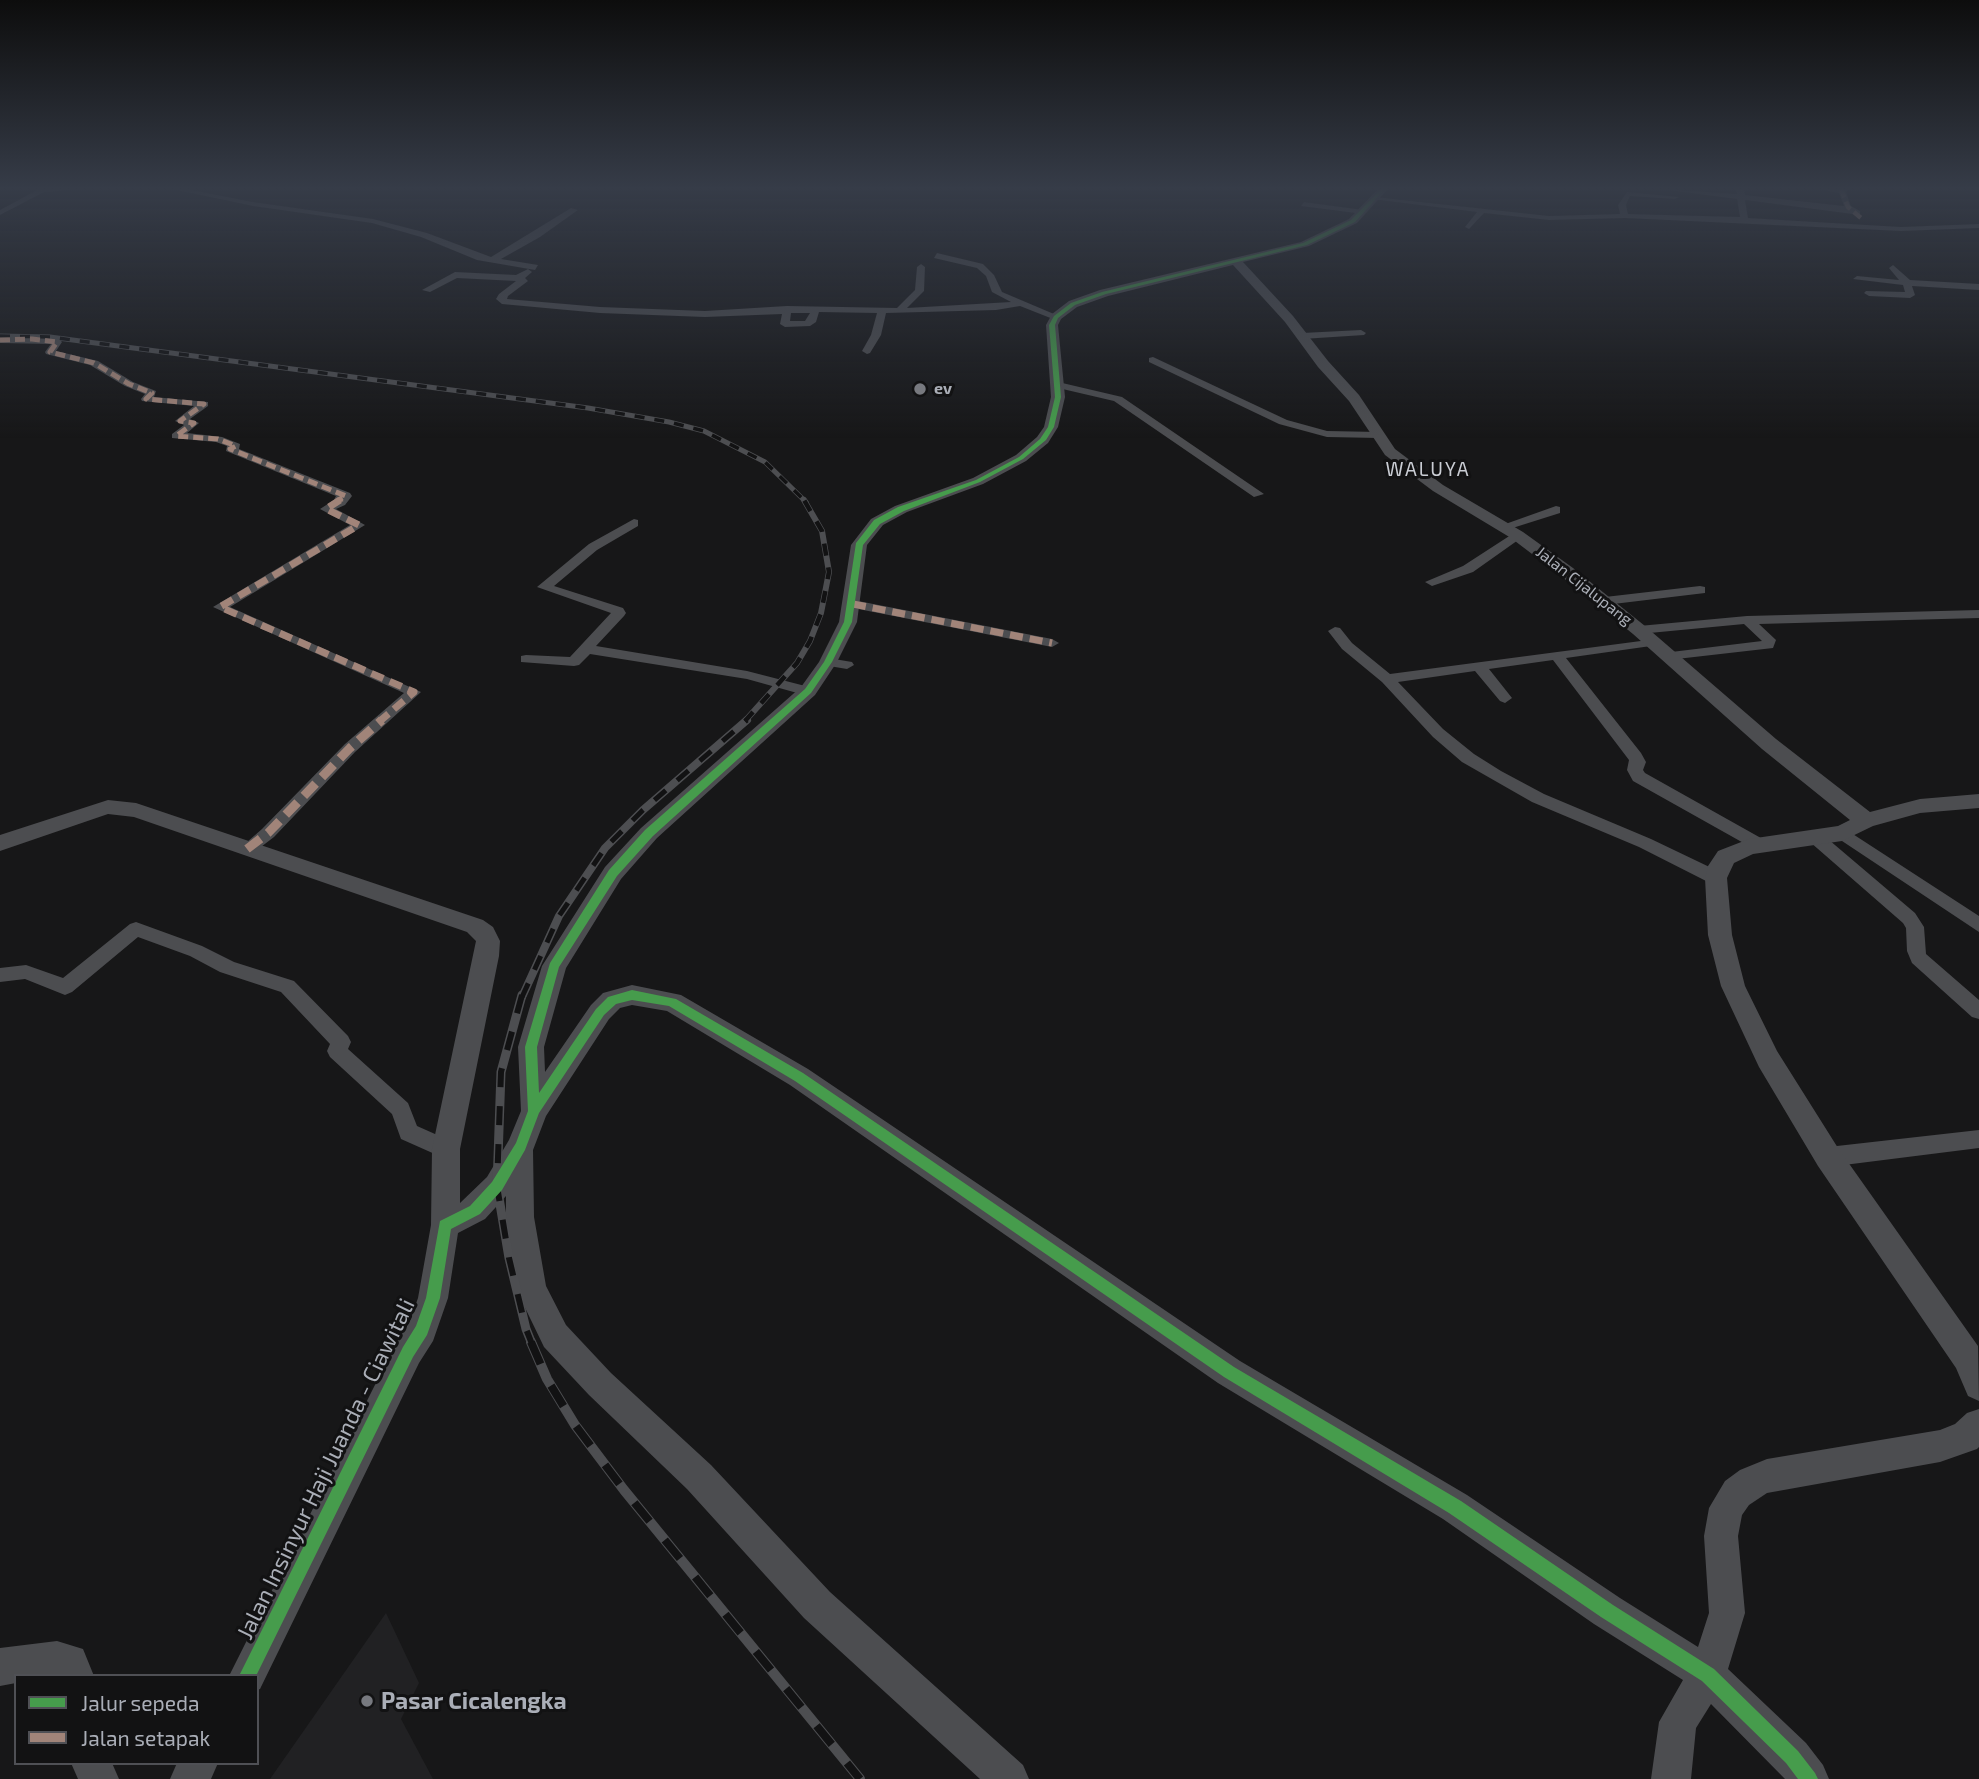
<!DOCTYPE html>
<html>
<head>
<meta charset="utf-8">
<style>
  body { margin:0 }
  #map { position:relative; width:1979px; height:1779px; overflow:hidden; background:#171718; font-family:"Exo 2",sans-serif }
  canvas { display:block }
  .legend { position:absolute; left:14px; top:1674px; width:245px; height:91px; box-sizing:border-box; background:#121213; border:2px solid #4f5055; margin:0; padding:9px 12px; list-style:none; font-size:21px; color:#aaaeb7 }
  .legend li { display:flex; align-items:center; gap:14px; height:35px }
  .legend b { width:35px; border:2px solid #4f5055 }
</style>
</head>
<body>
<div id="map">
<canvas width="1979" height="1779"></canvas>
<ul class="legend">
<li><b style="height:9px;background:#469c4c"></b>Jalur sepeda</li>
<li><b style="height:9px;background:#a18479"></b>Jalan setapak</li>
</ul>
</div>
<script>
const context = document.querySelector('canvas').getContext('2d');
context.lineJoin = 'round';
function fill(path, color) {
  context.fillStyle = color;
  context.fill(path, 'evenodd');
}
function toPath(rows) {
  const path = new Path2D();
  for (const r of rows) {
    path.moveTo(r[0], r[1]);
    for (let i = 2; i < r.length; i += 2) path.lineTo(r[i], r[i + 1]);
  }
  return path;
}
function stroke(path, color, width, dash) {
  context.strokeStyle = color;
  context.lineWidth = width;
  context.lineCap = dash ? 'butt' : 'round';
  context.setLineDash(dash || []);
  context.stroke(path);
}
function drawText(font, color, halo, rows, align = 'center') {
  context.font = font + ' "Exo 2",sans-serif';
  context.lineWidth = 6;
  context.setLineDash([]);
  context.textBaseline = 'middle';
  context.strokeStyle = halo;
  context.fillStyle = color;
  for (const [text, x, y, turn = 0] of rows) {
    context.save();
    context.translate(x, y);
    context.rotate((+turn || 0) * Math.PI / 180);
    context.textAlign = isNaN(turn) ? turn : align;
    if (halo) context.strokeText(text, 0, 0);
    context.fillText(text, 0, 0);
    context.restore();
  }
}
fill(toPath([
  [386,1613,419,1683,401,1719,433,1779,270,1779]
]), '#212123');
fill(toPath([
  [39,189,84,189,44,192,0,215,0,210,39,189],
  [172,189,186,189,253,202,373,219,427,233,491,257,571,208,578,210,540,237,501,259,538,265,535,270,477,260,421,237,372,223,253,206,172,189],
  [1661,189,1737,194,1736,189,1744,189,1745,195,1844,206,1839,193,1818,189,1850,189,1846,192,1851,206,1860,211,1860,215,1745,200,1748,218,1901,227,1979,224,1979,228,1901,231,1625,218,1549,220,1484,213,1469,229,1465,227,1477,212,1371,199,1375,197,1549,216,1620,214,1618,205,1627,192,1679,197,1675,199,1630,196,1626,205,1628,214,1740,217,1737,199,1661,189],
  [1304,202,1363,210,1367,212,1363,214,1301,206,1304,202],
  [937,253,983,264,994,275,1002,292,1061,317,1053,319,1020,306,996,310,886,313,881,335,870,353,867,354,862,351,871,335,877,313,819,312,816,322,810,326,785,327,780,324,782,314,705,317,600,313,502,304,496,299,499,294,516,281,457,278,430,292,422,290,455,272,516,275,528,269,532,272,525,278,528,281,508,296,507,299,600,307,705,311,787,306,897,308,915,290,917,267,921,264,925,267,924,291,907,308,1011,302,992,292,986,276,977,268,934,258,937,253],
  [791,313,810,313,805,321,790,321,791,313],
  [1893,265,1910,280,1979,284,1979,290,1912,286,1915,295,1910,298,1869,296,1864,293,1866,291,1905,292,1903,285,1853,279,1857,276,1899,280,1889,268,1893,265],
  [1361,330,1366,333,1364,335,1302,339,1297,336,1302,333,1361,330],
  [32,336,60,340,62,342,56,351,98,361,133,382,156,391,154,397,208,402,208,406,190,419,199,423,187,433,222,437,240,444,239,449,350,493,352,496,345,505,336,509,365,525,230,607,421,692,355,752,274,837,253,853,241,853,239,849,262,829,345,744,404,693,213,607,350,525,320,509,334,500,336,496,226,451,227,446,216,442,172,438,172,434,184,425,175,421,194,406,142,401,141,399,145,394,125,386,90,365,46,354,45,352,51,344,0,343,0,337,32,336],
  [1153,357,1287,420,1327,431,1379,432,1385,435,1379,438,1327,437,1279,424,1149,362,1149,358,1153,357],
  [1058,382,1122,397,1264,494,1254,497,1114,401,1054,387,1054,383,1058,382],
  [1556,506,1560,507,1560,513,1503,531,1497,527,1556,506],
  [634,519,638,520,638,526,597,550,554,586,623,608,626,613,624,616,596,646,747,671,813,688,815,691,813,694,808,696,747,679,590,654,579,665,574,666,521,662,521,656,526,655,570,657,611,613,537,587,589,544,634,519],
  [1517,531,1521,532,1521,538,1473,572,1432,586,1425,582,1463,566,1517,531],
  [1700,586,1705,587,1705,593,1605,605,1598,601,1605,597,1700,586],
  [853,600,1052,639,1059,643,1052,647,848,607,848,601,853,600],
  [1979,610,1979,618,1759,624,1776,640,1773,648,1668,660,1663,659,1663,653,1762,641,1744,624,1639,634,1632,630,1639,626,1747,616,1979,610],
  [1335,627,1340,628,1352,643,1390,674,1656,639,1656,645,1651,646,1566,658,1641,753,1646,762,1643,770,1645,773,1768,842,1770,846,1762,852,1756,850,1633,781,1627,770,1629,760,1553,660,1489,669,1512,698,1505,703,1500,701,1475,671,1398,682,1443,729,1474,754,1501,771,1544,794,1651,839,1722,873,1725,878,1722,883,1710,883,1639,847,1532,802,1462,762,1433,737,1382,682,1342,649,1328,631,1335,627],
  [828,658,852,662,854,665,847,669,823,665,823,659,828,658],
  [1842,827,1979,916,1979,932,1836,837,1834,833,1836,829,1842,827],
  [1816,832,1822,834,1915,913,1924,927,1926,954,1979,1000,1979,1019,1972,1017,1912,963,1907,951,1906,928,1903,923,1810,842,1808,838,1810,834,1816,832],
  [136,922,202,946,234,962,294,981,348,1036,351,1042,348,1049,408,1103,417,1126,453,1142,457,1149,453,1156,446,1159,401,1139,392,1114,330,1057,327,1051,330,1044,281,992,220,972,190,956,138,937,72,992,65,995,25,979,0,982,0,968,26,965,63,978,130,924,136,922],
  [1979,1130,1979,1148,1828,1167,1820,1164,1817,1157,1820,1150,1828,1147,1979,1130]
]), '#4c4d50');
fill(toPath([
  [1378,189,1388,189,1357,223,1309,246,1243,262,1293,316,1328,361,1359,395,1395,449,1443,485,1523,532,1573,568,1645,626,1776,739,1870,812,1920,799,1979,794,1979,808,1920,813,1873,826,1842,841,1753,854,1734,863,1727,878,1732,935,1745,986,1777,1051,1838,1148,1978,1346,1979,1401,1968,1396,1956,1368,1818,1166,1759,1067,1721,986,1708,935,1705,878,1708,866,1718,851,1749,839,1838,826,1850,820,1762,749,1633,634,1561,576,1511,538,1433,491,1385,455,1349,401,1318,367,1285,322,1233,265,1108,296,1077,307,1061,319,1058,325,1065,397,1058,427,1048,443,1026,461,983,484,907,512,883,525,867,545,857,622,837,662,815,695,657,838,621,879,566,968,544,1047,545,1072,591,1005,603,993,632,985,681,995,808,1069,1240,1361,1467,1495,1620,1598,1698,1647,1709,1613,1704,1536,1709,1508,1725,1481,1740,1470,1767,1459,1940,1430,1955,1424,1967,1413,1979,1409,1979,1447,1977,1449,1940,1462,1767,1493,1749,1505,1742,1515,1738,1536,1745,1613,1728,1669,1806,1743,1823,1765,1829,1779,1785,1779,1711,1704,1696,1728,1691,1779,1651,1779,1659,1722,1683,1680,1594,1624,1443,1519,1218,1383,790,1085,667,1011,632,1005,620,1008,609,1019,546,1116,533,1150,534,1217,546,1286,566,1325,611,1373,711,1465,830,1592,1023,1765,1029,1779,980,1779,804,1618,687,1489,589,1395,544,1347,516,1289,506,1217,506,1196,485,1219,458,1233,448,1298,433,1341,419,1363,260,1689,257,1690,257,1676,229,1676,397,1341,410,1321,418,1298,431,1225,432,1149,476,941,467,932,134,817,108,814,0,851,0,835,108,800,136,803,483,920,493,927,500,941,499,956,460,1149,460,1203,487,1177,509,1140,521,1111,518,1047,542,966,605,867,641,828,801,687,819,662,839,622,851,545,871,519,895,506,973,478,1016,455,1037,437,1044,427,1051,397,1046,325,1052,314,1069,301,1100,290,1301,242,1349,219,1378,189],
  [57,1641,83,1649,94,1676,16,1676,16,1683,0,1686,0,1648,57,1641],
  [71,1763,112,1763,119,1779,78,1779,71,1763],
  [177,1763,218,1763,211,1779,170,1779,177,1763]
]), '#4c4d50');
const railFar4 = toPath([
  [0,336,50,337,588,408,669,422,704,431,765,462,806,502]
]);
const railFar3 = toPath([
  [745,721,797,663,810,641,821,613,829,572,822,531,804,500]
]);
const railFar2 = toPath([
  [522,997,559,916,605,848,643,810,747,720]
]);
const railFar1 = toPath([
  [522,995,501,1072,497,1186,509,1258,526,1329,532,1344]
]);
const rail = toPath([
  [531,1342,547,1379,575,1425,624,1490,860,1779]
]);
stroke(railFar4, '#4d4e51', 5);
stroke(railFar3, '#4d4e51', 6);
stroke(railFar2, '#4d4e51', 8);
stroke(railFar1, '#4d4e51', 9);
stroke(rail, '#4d4e51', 10);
stroke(railFar4, '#121213', 3.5, [10]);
stroke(railFar3, '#121213', 4.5, [12]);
stroke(railFar2, '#121213', 5, [15]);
stroke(railFar1, '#121213', 6, [19]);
stroke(rail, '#121213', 8, [24]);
stroke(toPath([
  [1841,189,1848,207,1861,218]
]), '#a18479', 4.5, [9, 4.5]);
stroke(toPath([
  [0,340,32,339,57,342,50,352,94,363,129,384,152,393,146,399,204,404,180,421,194,423,176,436,218,439,236,446,230,449,346,496,340,499,341,502]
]), '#a18479', 5, [10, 5]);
stroke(toPath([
  [340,500,326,509,359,525,220,607,414,692,380,721],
  [853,604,1052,643]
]), '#a18479', 7, [13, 7]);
stroke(toPath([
  [247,849,268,833,350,748,382,720]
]), '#a18479', 9, [17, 9]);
fill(toPath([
  [1381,189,1385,189,1355,222,1307,245,1106,294,1075,305,1058,318,1055,325,1061,397,1054,427,1046,440,1023,459,980,482,904,511,880,524,863,545,852,622,832,662,811,693,653,836,617,876,559,967,537,1047,539,1093,596,1009,608,997,632,990,676,999,803,1073,1234,1367,1461,1501,1613,1605,1714,1669,1798,1751,1815,1773,1818,1779,1798,1779,1786,1763,1702,1681,1601,1617,1449,1513,1224,1377,795,1081,669,1006,632,1000,616,1004,604,1015,539,1113,525,1150,502,1190,480,1214,451,1229,440,1298,427,1335,413,1357,256,1676,239,1676,403,1347,416,1326,426,1298,440,1221,470,1206,492,1182,516,1143,528,1111,525,1047,550,963,609,870,645,830,805,689,824,662,844,622,856,543,874,520,898,507,976,480,1019,457,1040,439,1048,427,1055,397,1049,325,1054,316,1071,303,1102,292,1303,243,1351,220,1381,189]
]), '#469c4c');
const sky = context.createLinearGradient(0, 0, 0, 438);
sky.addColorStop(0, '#0d0d0d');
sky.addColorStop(0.43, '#363c48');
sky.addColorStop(1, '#363c4800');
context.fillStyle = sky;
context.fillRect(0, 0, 1979, 438);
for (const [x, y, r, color] of [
  [920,389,7,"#77797f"],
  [367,1701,7,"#77797f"]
]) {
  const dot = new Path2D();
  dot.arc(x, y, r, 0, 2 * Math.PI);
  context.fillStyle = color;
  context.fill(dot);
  stroke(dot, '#121213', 2.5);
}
drawText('bold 16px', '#aaaeb7', '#121213', [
  ["ev",934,389]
], 'left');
drawText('16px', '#aaaeb7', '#121213', [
  ["Jalan Cijalupang",1584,586,38]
]);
context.letterSpacing = '2px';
drawText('19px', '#cacdd4', '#121213', [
  ["WALUYA",1428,470]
]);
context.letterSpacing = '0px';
drawText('23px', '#aaaeb7', '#121213', [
  ["Jalan Insinyur Haji Juanda - Ciawitali",326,1469,-64]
]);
drawText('bold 23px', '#aaaeb7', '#121213', [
  ["Pasar Cicalengka",381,1701]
], 'left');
</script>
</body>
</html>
